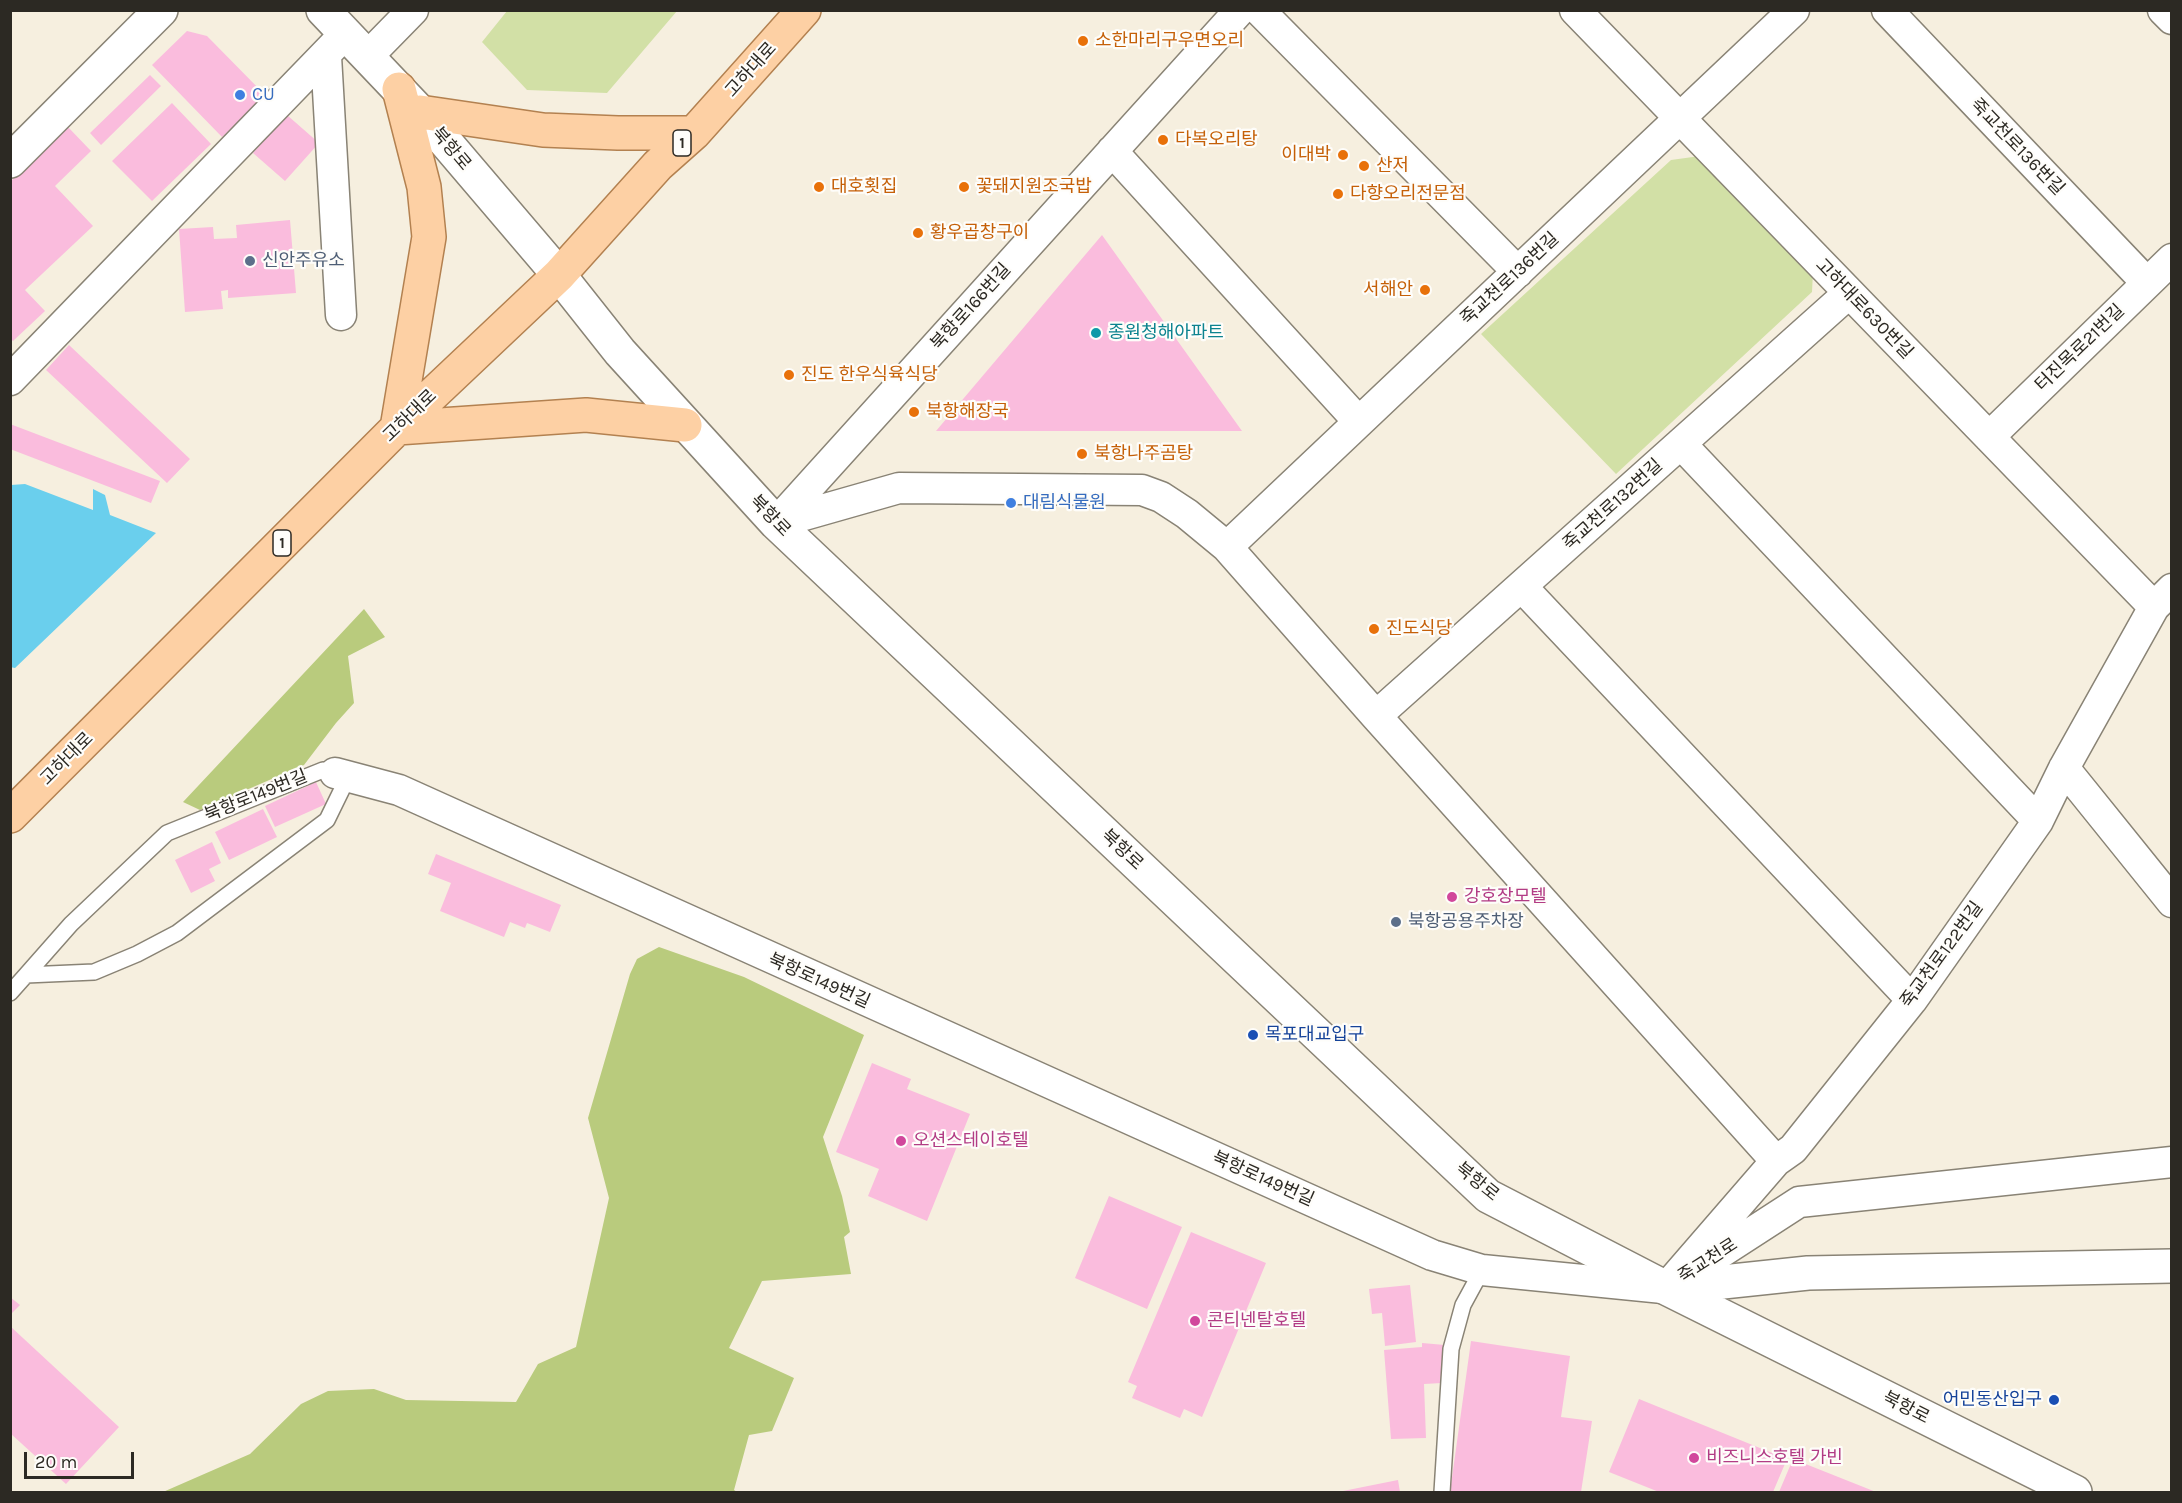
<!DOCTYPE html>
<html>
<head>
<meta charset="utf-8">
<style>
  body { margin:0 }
  #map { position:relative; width:2182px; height:1503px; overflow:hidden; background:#f6efdf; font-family:Karla,sans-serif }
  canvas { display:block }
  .frame { position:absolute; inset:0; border:12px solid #2c2923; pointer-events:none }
  .scale { position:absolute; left:24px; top:1452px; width:110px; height:27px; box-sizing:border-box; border:3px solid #2c2923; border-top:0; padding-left:8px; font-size:18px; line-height:21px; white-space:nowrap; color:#2c2923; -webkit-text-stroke:4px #fefdfa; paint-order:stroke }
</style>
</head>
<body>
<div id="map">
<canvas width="2182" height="1503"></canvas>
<div class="frame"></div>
<div class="scale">20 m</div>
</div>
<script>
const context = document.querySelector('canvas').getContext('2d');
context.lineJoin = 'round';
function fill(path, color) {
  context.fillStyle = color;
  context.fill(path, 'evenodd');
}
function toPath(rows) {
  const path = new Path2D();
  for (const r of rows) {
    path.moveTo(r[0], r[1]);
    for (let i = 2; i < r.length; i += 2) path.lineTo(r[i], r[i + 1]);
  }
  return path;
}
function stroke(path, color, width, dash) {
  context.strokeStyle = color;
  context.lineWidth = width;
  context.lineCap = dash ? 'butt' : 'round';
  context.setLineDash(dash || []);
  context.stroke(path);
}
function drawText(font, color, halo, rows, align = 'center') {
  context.font = font + ' Karla,"Noto Sans KR",sans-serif';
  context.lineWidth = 4.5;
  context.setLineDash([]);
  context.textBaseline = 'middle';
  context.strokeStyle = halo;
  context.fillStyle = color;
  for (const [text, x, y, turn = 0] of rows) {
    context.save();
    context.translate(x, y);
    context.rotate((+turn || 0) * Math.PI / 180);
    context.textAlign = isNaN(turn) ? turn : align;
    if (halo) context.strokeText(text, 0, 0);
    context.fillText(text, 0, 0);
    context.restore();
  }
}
fill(toPath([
  [507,11,507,10,677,11,607,93,527,90,482,42],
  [1700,156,1813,272,1812,292,1616,474,1481,334,1671,160]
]), '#d2e0a6');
fill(toPath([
  [364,609,385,637,348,656,354,703,336,723,304,765,200,810,183,802],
  [659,947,744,977,864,1035,823,1137,842,1196,850,1232,844,1237,851,1274,762,1281,729,1348,794,1378,772,1431,749,1435,734,1490,737,1492,163,1492,250,1454,301,1404,328,1391,374,1389,406,1400,516,1402,538,1364,576,1347,609,1198,588,1118,630,974,637,959]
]), '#b9cb7d');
fill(toPath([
  [25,484,93,510,93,489,105,495,110,515,156,533,15,668,10,667,11,485]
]), '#6acfed');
fill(toPath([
  [187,31,207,36,266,96,222,137,152,65],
  [150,75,161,86,101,145,90,133],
  [172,103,211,144,152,201,112,161],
  [287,115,319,143,285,181,253,153],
  [68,127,91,151,55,186,93,226,25,290,45,311,13,341,10,338,10,182],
  [290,220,296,293,228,298,228,290,221,291,223,309,185,312,179,229,213,227,214,239,237,238,236,225],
  [1102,235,1242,431,936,431],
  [69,345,190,459,167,483,46,370],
  [10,424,160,481,151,503,10,449],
  [316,782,326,804,275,827,265,806],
  [263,809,277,837,229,860,215,832],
  [212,842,221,863,209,869,215,881,191,893,175,860],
  [436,854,561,905,550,932,527,923,525,928,510,922,504,937,440,911,451,883,428,874],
  [872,1063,911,1079,907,1089,970,1114,927,1221,868,1196,879,1169,836,1152],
  [1109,1196,1182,1227,1147,1309,1075,1278],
  [1191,1232,1266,1263,1202,1417,1184,1409,1180,1418,1132,1398,1137,1386,1128,1382],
  [1410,1285,1416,1342,1385,1346,1382,1313,1372,1314,1369,1289],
  [10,1297,20,1305,10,1315],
  [10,1326,119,1427,66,1484,10,1433],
  [1471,1341,1570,1356,1561,1417,1592,1421,1581,1492,1450,1492],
  [1422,1343,1445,1345,1442,1383,1424,1384,1426,1438,1391,1439,1384,1350,1422,1347],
  [1639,1399,1787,1459,1773,1492,1659,1492,1609,1472],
  [1793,1459,1876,1492,1779,1492],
  [1398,1480,1400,1492,1343,1492,1343,1491]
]), '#fabcdd');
const service = toPath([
  [26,975,71,924,167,833,323,770,335,773],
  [10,993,26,975,94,972,137,954,177,933,327,820,348,777],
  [1442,1492,1451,1349,1463,1305,1482,1270]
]);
const minor = toPath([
  [1259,10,1518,272],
  [1575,10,2154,607],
  [1887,10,2147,283],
  [2163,10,2172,19],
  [326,56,341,315],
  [367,57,413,10],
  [1112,151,1359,422],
  [10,380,345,34],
  [1989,437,2172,259],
  [1681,444,2038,821],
  [776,523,899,488,1142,490,1161,497,1187,514,1227,547,1376,716,1776,1161],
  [776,523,1240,10],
  [1227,547,1794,10],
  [1522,587,1912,1000],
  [1376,716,1849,293],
  [2064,768,2172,902],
  [335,773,399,790,1432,1255,1482,1270,1663,1288],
  [1694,1270,1799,1202,2172,1162],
  [1666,1288,1776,1161,1793,1149,1912,1000,2038,821,2064,768,2154,607,2172,589]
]);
const tertiary = toPath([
  [323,10,420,112,559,275,620,352,776,523,1488,1196,1666,1288,2075,1492],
  [10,161,161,10],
  [1666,1288,1808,1273,2172,1266]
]);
const primary = toPath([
  [399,89,424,187,429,237,397,428,586,415,685,425],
  [420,112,543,130,618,133,694,133],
  [10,816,397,428,559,275,658,165,694,133,804,10]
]);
stroke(service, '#898375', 18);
stroke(minor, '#898375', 33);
stroke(tertiary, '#898375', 36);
stroke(primary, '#b38150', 36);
stroke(service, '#fff', 15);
stroke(minor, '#fff', 30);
stroke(tertiary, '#fff', 33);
stroke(primary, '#fdd0a4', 33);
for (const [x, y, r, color] of [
  [1083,41,6,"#e8710a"],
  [240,95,6,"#3f7fe0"],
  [1163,140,6,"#e8710a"],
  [1343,155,6,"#e8710a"],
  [1364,166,6,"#e8710a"],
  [819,187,6,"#e8710a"],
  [964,187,6,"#e8710a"],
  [1338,194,6,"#e8710a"],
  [918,233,6,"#e8710a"],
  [250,261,6,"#5c6f8a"],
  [1425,290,6,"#e8710a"],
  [1096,333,6,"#0f9aa8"],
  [789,375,6,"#e8710a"],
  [914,412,6,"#e8710a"],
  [1082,454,6,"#e8710a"],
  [1011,503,6,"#3f7fe0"],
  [1374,629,6,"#e8710a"],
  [1452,897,6,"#d1479c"],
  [1396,922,6,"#5c6f8a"],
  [1253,1035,6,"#1a4fb4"],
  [901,1141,6,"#d1479c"],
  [1195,1321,6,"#d1479c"],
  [2054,1400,6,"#1a4fb4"],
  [1694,1458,6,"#d1479c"]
]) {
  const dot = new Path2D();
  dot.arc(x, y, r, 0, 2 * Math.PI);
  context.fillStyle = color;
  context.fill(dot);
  stroke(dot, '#fefdfa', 2);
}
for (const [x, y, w] of [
  [682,143,18],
  [282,543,18]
]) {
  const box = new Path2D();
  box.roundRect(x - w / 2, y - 13, w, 26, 4.5);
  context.fillStyle = '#fefdfa';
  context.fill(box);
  stroke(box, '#2c2923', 1.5);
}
drawText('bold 16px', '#2c2923', null, [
  ["1",682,143],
  ["1",282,543]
]);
drawText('18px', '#c56008', '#fefdfa', [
  ["소한마리구우면오리",1095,41],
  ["다복오리탕",1175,140],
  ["이대박",1331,155,"right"],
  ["산저",1376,166],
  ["대호횟집",831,187],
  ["꽃돼지원조국밥",976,187],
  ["다향오리전문점",1350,194],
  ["황우곱창구이",930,233],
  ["서해안",1413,290,"right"],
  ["진도 한우식육식당",801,375],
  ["북항해장국",926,412],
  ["북항나주곰탕",1094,454],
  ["진도식당",1386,629]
], 'left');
drawText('18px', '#2c2923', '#fefdfa', [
  ["고하대로",751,70,-48],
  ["죽교천로136번길",2017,147,46],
  ["북항로",451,149,50],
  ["죽교천로136번길",1510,279,-43],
  ["북항로166번길",971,307,-48],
  ["고하대로630번길",1864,309,46],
  ["터진목로21번길",2080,348,-44],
  ["고하대로",410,416,-44],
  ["죽교천로132번길",1613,505,-42],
  ["북항로",770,516,46],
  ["고하대로",67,759,-45],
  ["북항로149번길",256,796,-22],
  ["북항로",1122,850,43],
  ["죽교천로122번길",1942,955,-54],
  ["북항로149번길",819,981,24],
  ["북항로149번길",1263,1179,24],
  ["북항로",1477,1182,39],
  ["죽교천로",1708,1261,-33],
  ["북항로",1906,1408,27]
]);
drawText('18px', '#366cbe', '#fefdfa', [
  ["CU",252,95],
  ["대림식물원",1023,503]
], 'left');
drawText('18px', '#4e5e75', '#fefdfa', [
  ["신안주유소",262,261],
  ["북항공용주차장",1408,922]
], 'left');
drawText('18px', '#0d838f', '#fefdfa', [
  ["종원청해아파트",1108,333]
], 'left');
drawText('18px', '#b23c85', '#fefdfa', [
  ["강호장모텔",1464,897],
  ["오션스테이호텔",913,1141],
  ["콘티넨탈호텔",1207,1321],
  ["비즈니스호텔 가빈",1706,1458]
], 'left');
drawText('18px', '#164399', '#fefdfa', [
  ["목포대교입구",1265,1035],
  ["어민동산입구",2042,1400,"right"]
], 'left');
</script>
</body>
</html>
